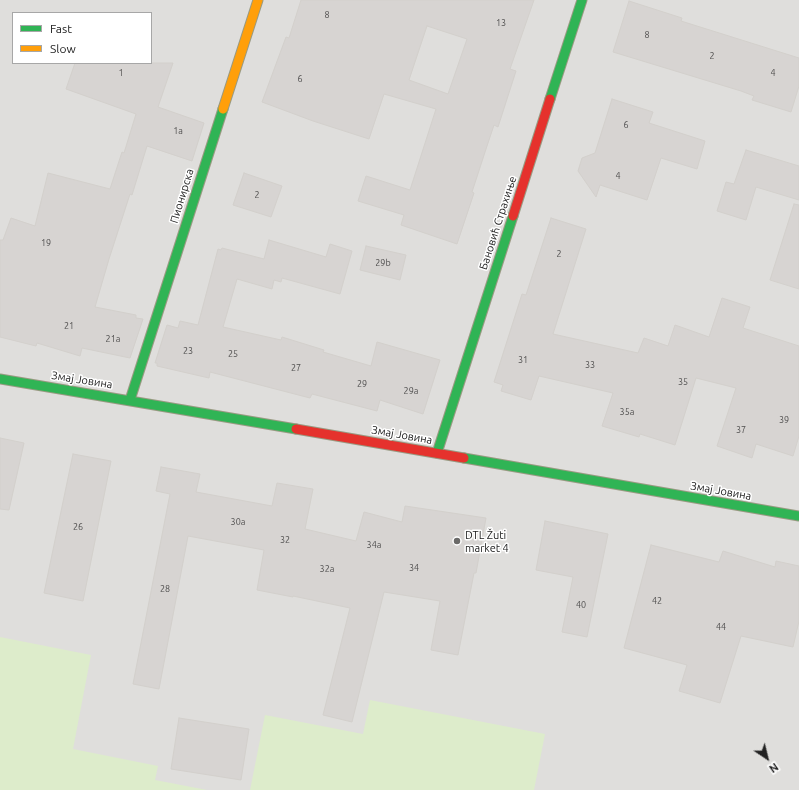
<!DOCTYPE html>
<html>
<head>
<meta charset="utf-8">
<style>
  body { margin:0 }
  #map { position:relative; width:799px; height:790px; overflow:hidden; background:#f0eeeb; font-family:Ubuntu,sans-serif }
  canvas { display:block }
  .legend { position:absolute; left:12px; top:12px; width:140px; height:52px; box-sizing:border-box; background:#fff; border:1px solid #a7a7a7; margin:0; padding:5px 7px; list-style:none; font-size:12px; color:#222 }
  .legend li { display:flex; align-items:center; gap:8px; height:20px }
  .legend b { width:20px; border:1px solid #a7a7a7 }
  .north { position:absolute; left:747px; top:738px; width:40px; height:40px; -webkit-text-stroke:3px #fff; paint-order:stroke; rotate:145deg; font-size:11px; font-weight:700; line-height:16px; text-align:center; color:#222 }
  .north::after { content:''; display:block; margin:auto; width:14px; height:18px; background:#222; clip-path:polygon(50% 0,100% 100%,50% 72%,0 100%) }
</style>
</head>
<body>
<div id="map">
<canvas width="799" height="790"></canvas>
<ul class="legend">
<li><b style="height:5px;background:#30b455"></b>Fast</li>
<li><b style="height:5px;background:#ff9f0a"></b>Slow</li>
</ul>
<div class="north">N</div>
</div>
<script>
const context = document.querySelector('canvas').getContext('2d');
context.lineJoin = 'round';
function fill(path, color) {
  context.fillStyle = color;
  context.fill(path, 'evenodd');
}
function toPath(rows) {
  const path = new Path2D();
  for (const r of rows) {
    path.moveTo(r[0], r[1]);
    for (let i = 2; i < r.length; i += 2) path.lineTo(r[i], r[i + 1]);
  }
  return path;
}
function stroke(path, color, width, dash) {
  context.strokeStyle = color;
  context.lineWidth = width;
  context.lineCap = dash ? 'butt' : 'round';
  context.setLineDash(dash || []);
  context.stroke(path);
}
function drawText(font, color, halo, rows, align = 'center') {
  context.font = font + ' Ubuntu,sans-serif';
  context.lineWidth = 3;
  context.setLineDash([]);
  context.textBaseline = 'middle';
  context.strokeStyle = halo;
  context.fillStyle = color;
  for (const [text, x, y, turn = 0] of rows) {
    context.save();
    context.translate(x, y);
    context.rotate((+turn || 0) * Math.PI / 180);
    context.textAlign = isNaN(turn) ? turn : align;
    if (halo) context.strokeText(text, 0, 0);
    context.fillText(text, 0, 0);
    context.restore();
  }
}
fill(toPath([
  [0,0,799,0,799,790,0,790],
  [13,13,151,13,151,63,13,63]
]), '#dfdedc');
fill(toPath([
  [0,637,91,655,73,749,158,766,155,780,207,790,0,790],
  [370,700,545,734,534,790,250,790,265,715,363,734]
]), '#ddeccb');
const building = toPath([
  [301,0,534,0,510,69,516,71,498,127,494,125,486,149,472,192,474,193,457,244,401,225,404,215,358,201,366,176,410,190,436,109,384,94,369,139,313,121,262,102,286,37,289,38,301,0],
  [427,26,467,39,448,94,409,80,427,26],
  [629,1,682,18,681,21,799,58,799,86,791,112,752,100,754,96,741,91,613,52,629,1],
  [75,63,173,63,158,107,204,123,192,161,147,146,132,195,130,194,109,259,95,307,136,315,136,318,143,319,130,358,82,348,80,356,37,343,36,346,0,337,0,240,3,240,11,218,35,226,48,173,110,189,122,152,124,153,136,114,66,89,75,63],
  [612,99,653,112,649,123,705,141,697,169,661,158,647,200,600,185,596,197,578,171,582,158,595,153,612,99],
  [746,150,799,166,799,200,756,187,746,220,717,211,726,182,734,184,746,150],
  [244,173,282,186,271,217,233,205,244,173],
  [794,204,799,205,799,289,770,280,794,204],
  [551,218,586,229,553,334,638,353,644,338,668,346,675,325,709,337,722,298,750,307,743,328,799,346,799,436,793,456,756,444,752,458,717,446,736,388,696,378,675,445,640,434,639,437,602,426,613,393,539,376,531,400,501,391,503,385,494,382,522,294,526,295,551,218],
  [269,240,326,257,330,244,352,251,340,294,282,278,281,282,274,280,272,289,237,279,223,327,281,340,282,337,324,350,323,352,371,366,377,342,440,360,423,414,380,400,377,411,312,394,310,398,210,372,209,378,157,366,157,363,155,363,167,325,178,328,180,321,198,325,218,249,221,250,222,248,264,259,269,240],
  [366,246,406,255,400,280,360,270,366,246],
  [0,438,24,443,9,510,0,509,0,438],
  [73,454,111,461,83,601,44,593,73,454],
  [161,467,200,474,196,492,272,506,277,483,313,489,305,529,356,541,364,512,402,522,405,506,486,518,476,573,474,573,458,655,431,650,440,601,384,592,352,722,323,715,350,608,293,596,293,597,257,590,264,550,188,536,159,689,133,684,170,494,156,491,161,467],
  [545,521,608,534,587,637,562,632,573,577,536,570,545,521],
  [651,545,719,562,723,551,775,567,776,561,799,566,799,621,793,647,741,636,720,703,679,691,687,665,624,648,651,545],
  [179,718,249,729,241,780,171,769,179,718]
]);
fill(building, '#d7d4d2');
stroke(building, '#d3d0cc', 1);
const fast = toPath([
  [550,99,582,0],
  [0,379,296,429],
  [130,400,223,109],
  [437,453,513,216],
  [464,458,799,516]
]);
const slow = toPath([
  [223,109,258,0]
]);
const jam = toPath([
  [513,216,550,99],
  [296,429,464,458]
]);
stroke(fast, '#999a82', 11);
stroke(slow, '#999a82', 11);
stroke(jam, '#999a82', 11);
stroke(fast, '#30b455', 9);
stroke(slow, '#ff9f0a', 9);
stroke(jam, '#e5322d', 9);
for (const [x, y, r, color] of [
  [457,541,4,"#6a6968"]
]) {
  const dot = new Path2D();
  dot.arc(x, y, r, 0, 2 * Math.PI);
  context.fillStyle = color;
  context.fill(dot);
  stroke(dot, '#fff', 1.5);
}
drawText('9px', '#4f4e4e', null, [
  ["8",327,15],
  ["13",501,23],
  ["8",647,35],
  ["2",712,56],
  ["1",121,73],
  ["4",773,73],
  ["6",300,79],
  ["6",626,125],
  ["1a",178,131],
  ["4",618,176],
  ["2",257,195],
  ["19",46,243],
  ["2",559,254],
  ["29b",383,263],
  ["21",69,326],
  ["21a",113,339],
  ["23",188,351],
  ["25",233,354],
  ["31",523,360],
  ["33",590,365],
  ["27",296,368],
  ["35",683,382],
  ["29",362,384],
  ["29a",411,391],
  ["35a",627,412],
  ["39",784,420],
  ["37",741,430],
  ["30a",238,522],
  ["26",78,527],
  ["32",285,540],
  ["34a",374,545],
  ["34",414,568],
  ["32a",327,569],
  ["28",165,589],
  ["42",657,601],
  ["40",581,605],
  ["44",721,627]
]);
drawText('11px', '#222', '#fff', [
  ["Пионирска",182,196,-73],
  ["Бановић Страхиње",498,223,-72],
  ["Змај Јовина",82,380,9],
  ["Змај Јовина",402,435,10],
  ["Змај Јовина",721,491,10]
]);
drawText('11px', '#222', '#fff', [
  ["DTL Žuti",465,535],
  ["market 4",465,548]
], 'left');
</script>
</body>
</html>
